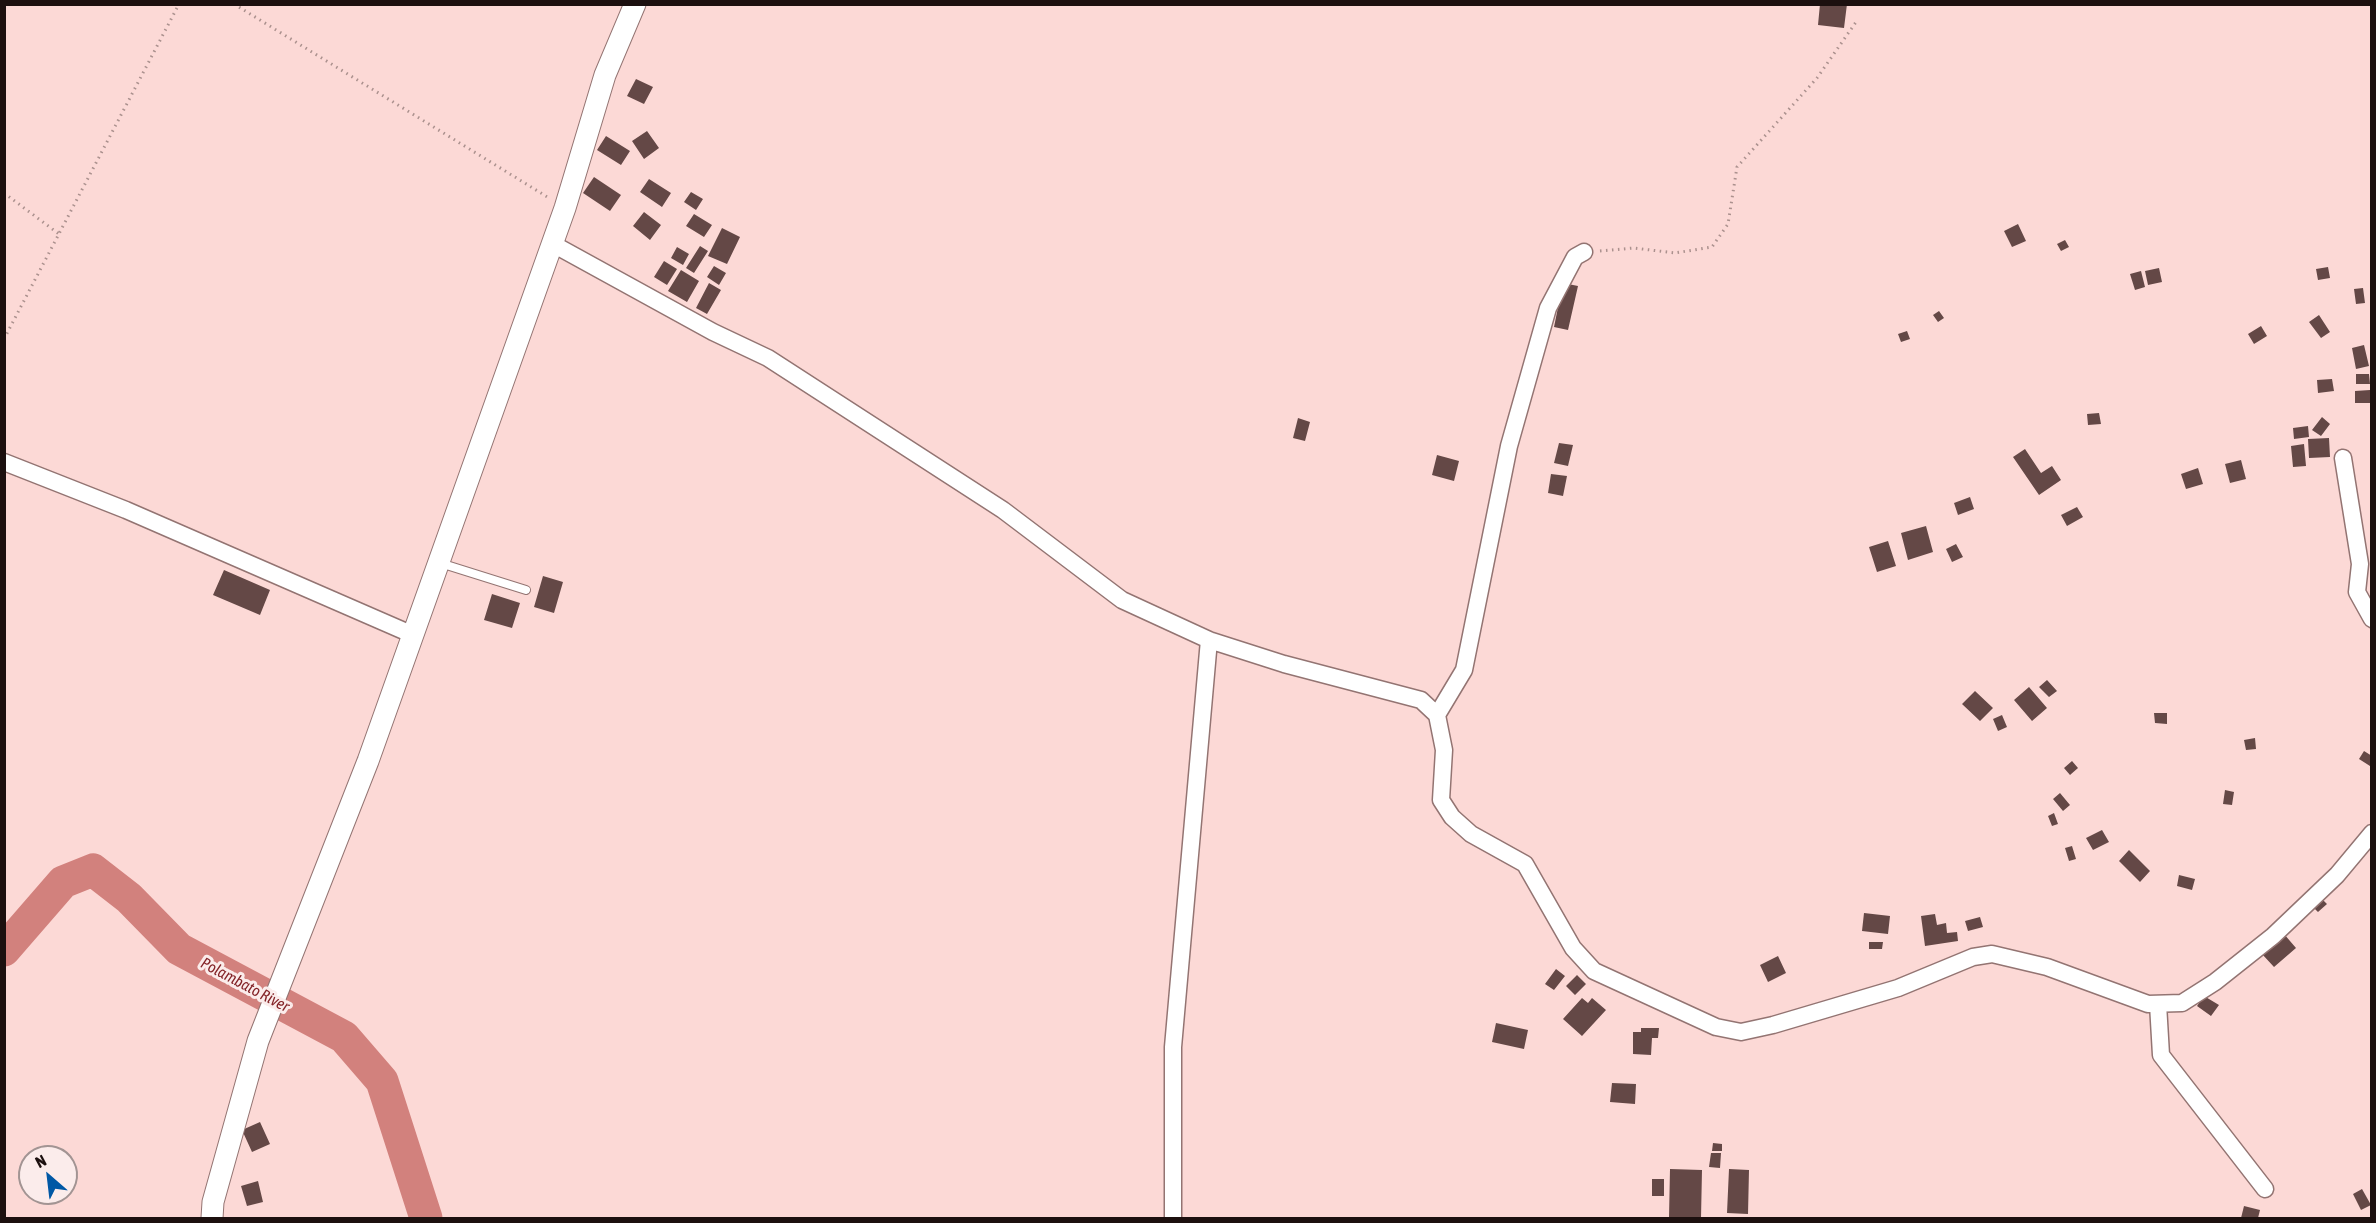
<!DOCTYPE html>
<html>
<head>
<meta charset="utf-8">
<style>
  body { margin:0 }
  #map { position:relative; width:2376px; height:1223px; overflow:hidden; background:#fcd9d6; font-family:"Asap Condensed",sans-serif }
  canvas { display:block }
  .frame { position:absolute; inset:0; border:6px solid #1c100f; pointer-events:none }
  .north { position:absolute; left:18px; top:1145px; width:60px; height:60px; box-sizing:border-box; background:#fbeceb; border:2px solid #a29493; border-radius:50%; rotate:332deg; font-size:16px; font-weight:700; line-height:24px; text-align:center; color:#1c100f }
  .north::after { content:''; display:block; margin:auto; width:21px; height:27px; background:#0058a5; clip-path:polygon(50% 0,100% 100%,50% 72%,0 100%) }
</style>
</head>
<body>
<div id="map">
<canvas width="2376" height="1223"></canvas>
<div class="frame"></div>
<div class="north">N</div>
</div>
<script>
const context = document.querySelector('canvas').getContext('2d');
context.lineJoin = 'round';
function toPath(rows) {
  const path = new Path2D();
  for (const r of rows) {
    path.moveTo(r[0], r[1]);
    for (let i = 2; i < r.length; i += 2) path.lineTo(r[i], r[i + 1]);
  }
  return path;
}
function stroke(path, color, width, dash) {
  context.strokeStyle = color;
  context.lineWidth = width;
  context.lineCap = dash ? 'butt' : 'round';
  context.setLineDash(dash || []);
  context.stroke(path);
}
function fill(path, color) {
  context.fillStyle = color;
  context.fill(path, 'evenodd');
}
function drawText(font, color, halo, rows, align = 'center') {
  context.font = font + ' "Asap Condensed",sans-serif';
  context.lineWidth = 6;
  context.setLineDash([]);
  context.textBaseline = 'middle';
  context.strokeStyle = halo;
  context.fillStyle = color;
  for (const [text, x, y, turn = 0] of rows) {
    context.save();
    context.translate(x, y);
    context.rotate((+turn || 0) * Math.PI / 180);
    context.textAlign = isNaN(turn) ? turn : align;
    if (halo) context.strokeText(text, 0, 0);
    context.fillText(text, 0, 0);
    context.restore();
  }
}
stroke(toPath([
  [4,950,63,882,93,870,129,898,179,949,344,1037,382,1081,426,1218]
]), '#d2817d', 33);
fill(toPath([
  [1820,4,1847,4,1844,28,1818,25],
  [636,79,653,87,644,104,627,96],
  [647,131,659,148,644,159,632,141],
  [606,136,630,151,621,165,597,150],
  [594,177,621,195,610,211,583,193],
  [649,179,671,193,662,207,640,192],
  [691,192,703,199,696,210,684,202],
  [644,212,661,225,650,240,633,226],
  [694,214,712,225,704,237,686,226],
  [2018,224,2026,241,2012,247,2004,231],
  [722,228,740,237,727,264,708,256],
  [2065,240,2069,247,2061,251,2057,244],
  [700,246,708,251,694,273,686,268],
  [677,247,689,254,683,265,671,258],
  [664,261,677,269,667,285,654,277],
  [714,266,726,273,719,285,707,277],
  [2328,267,2330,278,2318,280,2316,269],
  [2159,268,2162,282,2148,285,2145,271],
  [681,270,699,281,687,302,668,291],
  [2141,271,2145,287,2135,290,2130,274],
  [709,283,721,290,707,314,696,308],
  [1563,283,1578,286,1568,330,1554,327],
  [2363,288,2365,303,2356,304,2354,289],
  [1939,311,1944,318,1938,322,1933,315],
  [2319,315,2330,332,2321,338,2309,322],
  [2261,326,2267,336,2254,344,2248,334],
  [1907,331,1910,339,1901,342,1898,334],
  [2364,345,2369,366,2356,369,2352,348],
  [2356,374,2369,374,2370,384,2356,384],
  [2332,379,2334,391,2318,393,2317,380],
  [2370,390,2371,403,2355,403,2355,391],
  [2099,413,2101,424,2088,425,2087,414],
  [2322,417,2330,424,2321,436,2312,430],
  [1298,418,1310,422,1305,441,1293,438],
  [2308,426,2309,437,2294,439,2293,428],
  [2329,438,2330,457,2309,458,2308,439],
  [1559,443,1573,445,1568,466,1554,463],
  [2304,444,2306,466,2293,467,2291,446],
  [2025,449,2041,473,2052,466,2061,480,2039,495,2013,457],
  [1437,455,1459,461,1454,481,1432,475],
  [2241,460,2246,479,2230,483,2225,464],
  [2198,468,2203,484,2186,489,2181,474],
  [1551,474,1567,476,1563,496,1548,493],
  [1970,497,1974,509,1958,515,1954,503],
  [2077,507,2083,517,2067,526,2061,515],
  [1926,526,1933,552,1908,560,1901,533],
  [1888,541,1896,566,1877,572,1869,547],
  [1956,544,1963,557,1952,562,1946,549],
  [224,570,270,590,260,615,213,595],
  [543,576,563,582,554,613,534,607],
  [492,594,520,603,512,628,484,620],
  [2047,680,2057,691,2049,697,2039,687],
  [2029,687,2047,708,2032,721,2014,700],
  [1975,691,1993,708,1980,721,1962,704],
  [2154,713,2167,713,2167,724,2155,723],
  [2002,715,2007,727,1998,731,1993,719],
  [2255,738,2256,749,2246,750,2244,740],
  [2364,751,2372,756,2370,766,2359,759],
  [2072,761,2078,768,2070,775,2064,768],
  [2225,790,2234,792,2232,805,2223,804],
  [2060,793,2070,805,2063,811,2053,799],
  [2054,813,2058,824,2052,826,2048,816],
  [2102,830,2109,842,2093,850,2086,838],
  [2072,846,2076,859,2069,861,2065,848],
  [2129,850,2150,871,2140,882,2119,861],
  [2179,875,2195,879,2192,890,2177,886],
  [2322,899,2327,904,2318,912,2313,907],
  [1864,913,1890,916,1888,934,1862,931],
  [1935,914,1937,925,1946,923,1947,933,1957,932,1958,941,1925,946,1921,916],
  [1980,917,1983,927,1968,931,1965,921],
  [2284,934,2296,948,2274,967,2262,954],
  [1869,942,1883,942,1882,949,1869,949],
  [1778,956,1786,973,1768,982,1760,965],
  [1556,969,1565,976,1554,990,1545,984],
  [1577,975,1586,984,1575,995,1566,986],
  [2204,996,2219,1005,2211,1016,2197,1006],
  [1582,998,1588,1003,1592,998,1606,1010,1582,1036,1563,1019],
  [1496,1023,1528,1030,1524,1049,1492,1042],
  [1641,1028,1659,1028,1658,1038,1652,1038,1651,1055,1633,1054,1633,1032,1641,1032],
  [1612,1083,1636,1084,1635,1104,1610,1102],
  [260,1122,270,1144,252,1152,242,1130],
  [1713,1143,1722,1144,1722,1151,1712,1151],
  [1711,1153,1721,1153,1720,1168,1709,1167],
  [1670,1169,1702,1170,1701,1218,1669,1218],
  [1729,1169,1749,1170,1748,1214,1727,1213],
  [1652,1179,1664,1179,1664,1196,1652,1196],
  [258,1181,263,1202,247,1206,241,1186],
  [2362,1189,2371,1205,2361,1210,2353,1194],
  [2244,1206,2260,1210,2258,1218,2241,1218]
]), '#644846');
const service = toPath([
  [440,563,526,590]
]);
const minor = toPath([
  [551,243,713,332,768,358,1003,510,1122,600,1209,640,1284,664,1421,700,1437,715,1444,750,1441,800,1452,817,1471,834,1525,864,1573,948,1594,971,1716,1027,1741,1032,1773,1025,1898,988,1973,957,1992,954,2047,967,2148,1004,2182,1003,2215,982,2273,936,2337,875,2372,833],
  [2343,458,2360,564,2357,592,2372,619],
  [4,462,126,510,411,634],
  [1437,715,1464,670,1509,446,1548,308,1575,257,1584,252],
  [2158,1004,2161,1055,2265,1189],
  [1173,1218,1173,1047,1209,640]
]);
const tertiary = toPath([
  [212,1218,213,1202,258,1041,368,761,565,208,605,75,635,4]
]);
stroke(service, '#937472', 10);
stroke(minor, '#937472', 19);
stroke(tertiary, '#937472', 23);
stroke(toPath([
  [234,4,549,198],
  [4,193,59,234],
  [1600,251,1634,248,1675,253,1712,247,1728,224,1737,167,1817,78,1856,22],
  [4,339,179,4]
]), '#ab918e', 3, [1.5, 4.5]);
stroke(service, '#fff', 8);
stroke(minor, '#fff', 16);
stroke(tertiary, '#fff', 21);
drawText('italic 16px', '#842428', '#fbeceb', [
  ["Polambato River",245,985,28]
]);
</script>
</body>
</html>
